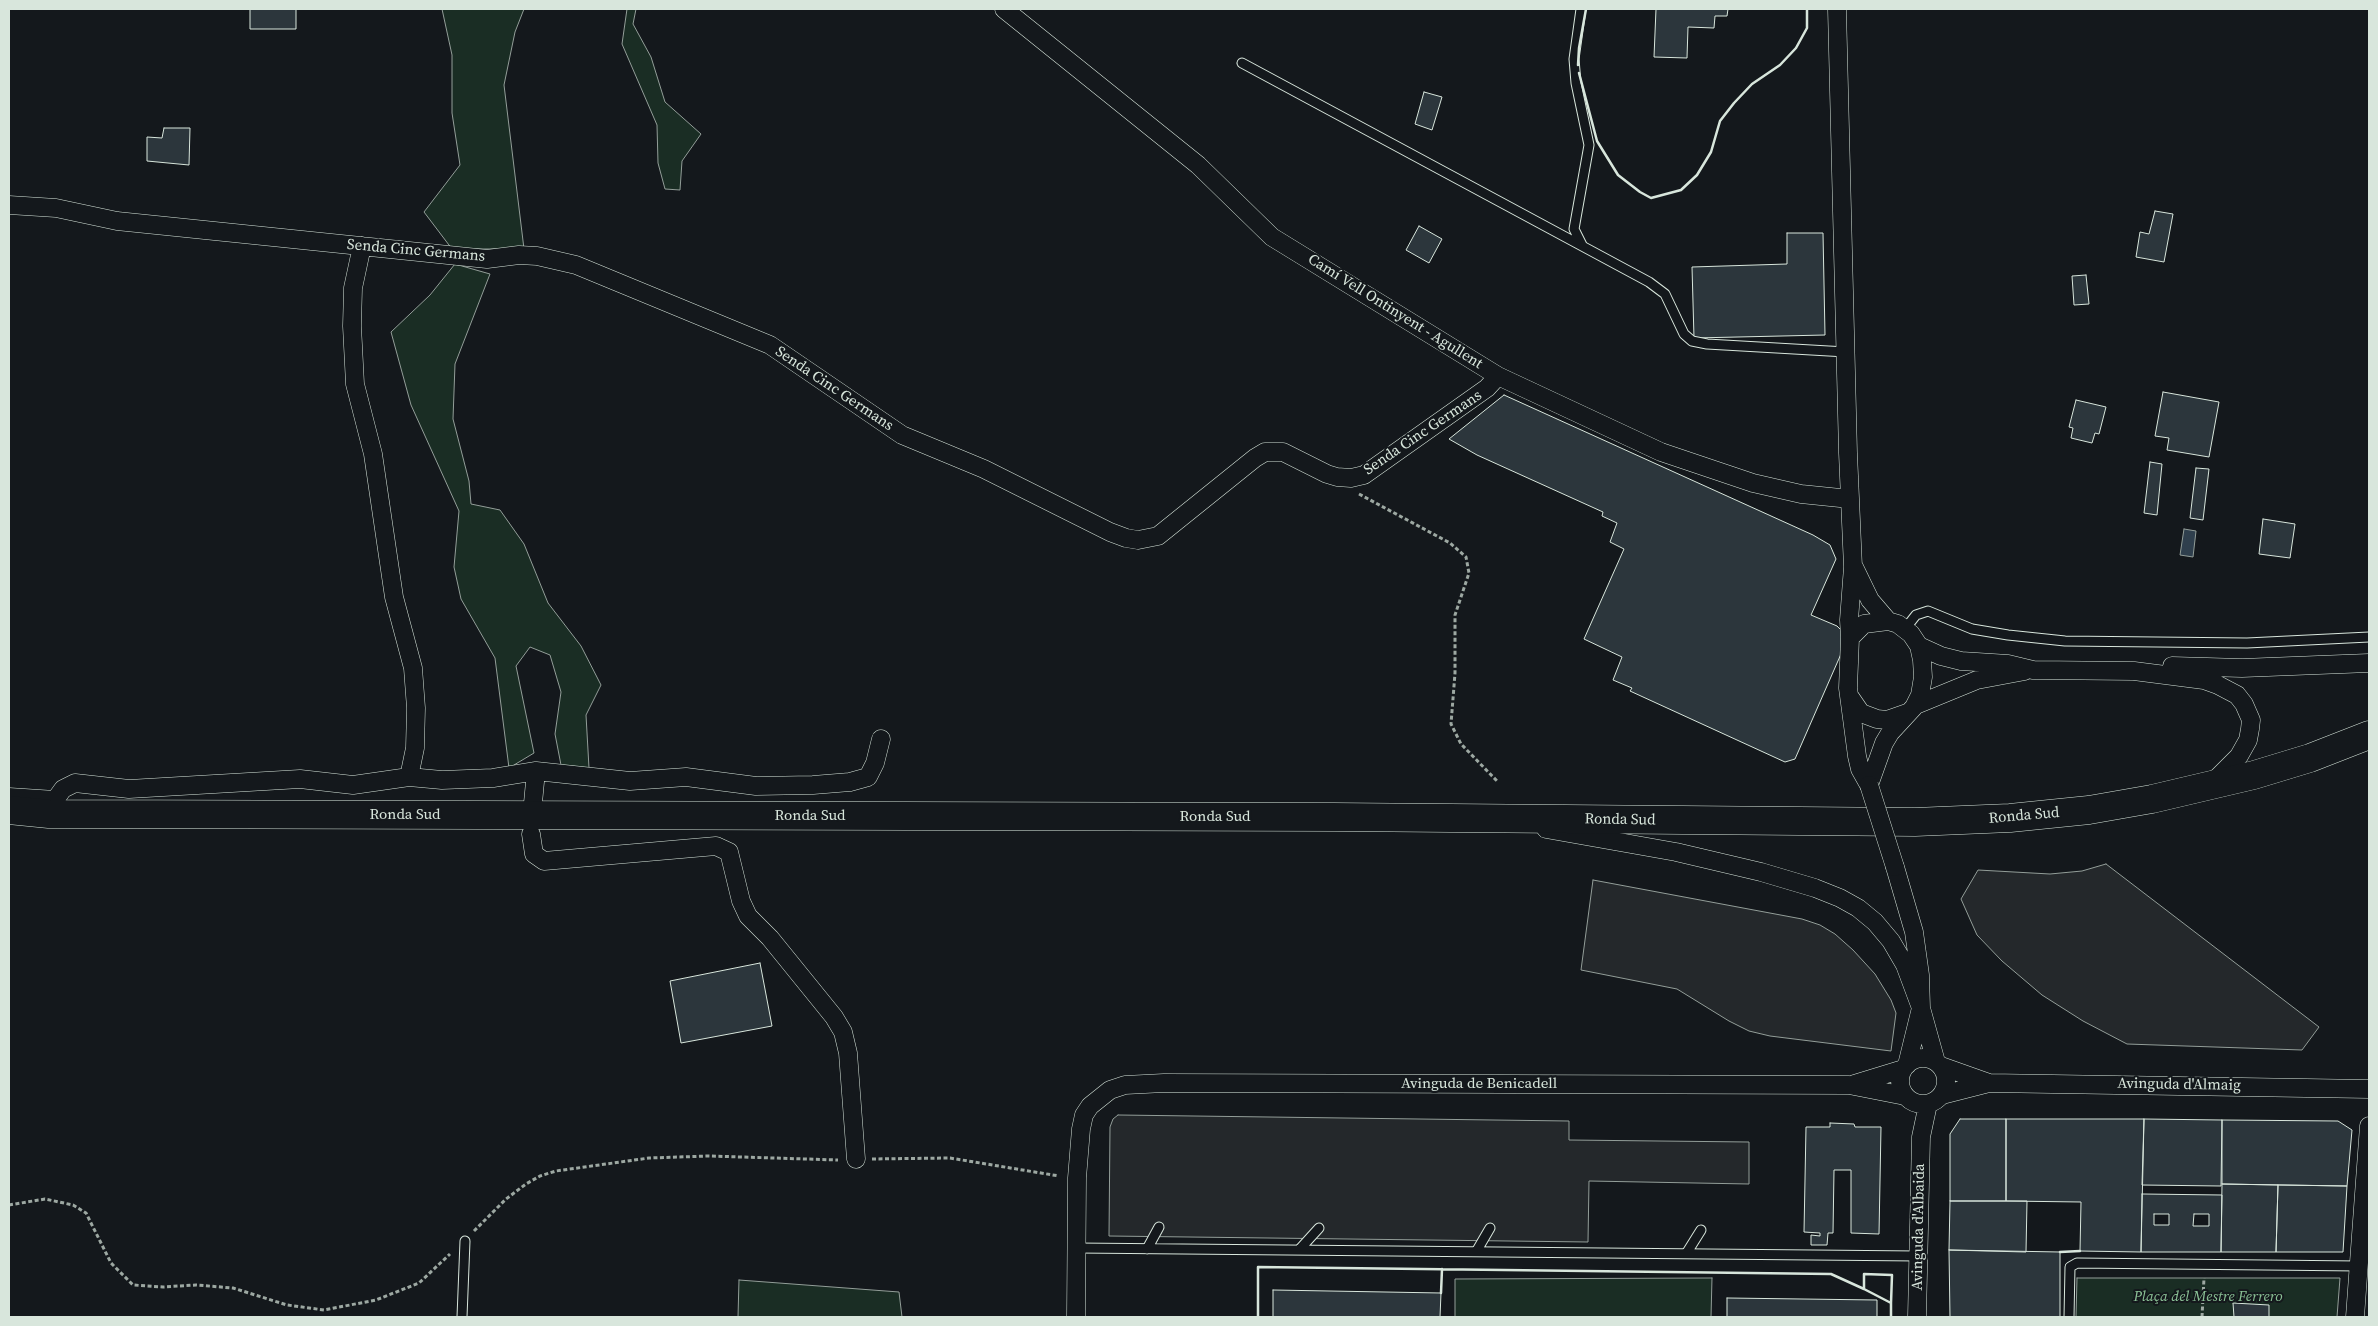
<!DOCTYPE html>
<html>
<head>
<meta charset="utf-8">
<style>
  body { margin:0 }
  #map { position:relative; width:2378px; height:1326px; overflow:hidden; background:#14181c; font-family:"Source Serif 4",serif }
  canvas { display:block }
  .frame { position:absolute; inset:0; border:10px solid #d8e6dc; pointer-events:none }
</style>
</head>
<body>
<div id="map">
<canvas width="2378" height="1326"></canvas>
<div class="frame"></div>
</div>
<script>
const context = document.querySelector('canvas').getContext('2d');
context.lineJoin = 'round';
function fill(path, color) {
  context.fillStyle = color;
  context.fill(path, 'evenodd');
}
function toPath(rows) {
  const path = new Path2D();
  for (const r of rows) {
    if (r.length === 3) {
      path.moveTo(r[0] + r[2], r[1]);
      path.arc(r[0], r[1], r[2], 0, 2 * Math.PI);
      continue;
    }
    path.moveTo(r[0], r[1]);
    for (let i = 2; i < r.length; i += 2) path.lineTo(r[i], r[i + 1]);
  }
  return path;
}
function stroke(path, color, width, dash) {
  context.strokeStyle = color;
  context.lineWidth = width;
  context.lineCap = dash ? 'butt' : 'round';
  context.setLineDash(dash || []);
  context.stroke(path);
}
function drawText(font, color, halo, rows, align = 'center') {
  context.font = font + ' "Source Serif 4",serif';
  context.lineWidth = 4;
  context.setLineDash([]);
  context.textBaseline = 'middle';
  context.strokeStyle = halo;
  context.fillStyle = color;
  for (const [text, x, y, turn = 0] of rows) {
    context.save();
    context.translate(x, y);
    context.rotate((+turn || 0) * Math.PI / 180);
    context.textAlign = isNaN(turn) ? turn : align;
    if (halo) context.strokeText(text, 0, 0);
    context.fillText(text, 0, 0);
    context.restore();
  }
}
const green = toPath([
  [442,9,524,9,515,32,504,85,524,249,452,249,424,212,460,165,452,113,452,55,442,9],
  [627,9,636,9,633,24,651,57,665,102,701,134,682,161,680,190,665,189,658,163,657,125,622,44,627,9],
  [455,264,490,274,455,364,453,419,469,481,471,504,500,510,524,544,548,603,581,646,601,685,586,715,589,768,561,765,555,734,561,692,550,655,530,647,516,666,534,753,509,768,495,658,461,599,454,567,459,511,411,405,391,332,430,295,455,264],
  [1712,1278,1711,1317,1455,1317,1455,1279,1712,1278],
  [2077,1278,2340,1278,2337,1317,2076,1317,2077,1278],
  [739,1280,899,1292,902,1317,738,1317,739,1280]
]);
fill(green, '#1a2d24');
stroke(green, '#939e99', 1);
const parking = toPath([
  [2106,864,2319,1027,2302,1050,2127,1044,2083,1021,2042,995,2002,961,1977,935,1961,899,1978,870,2050,874,2082,871,2106,864],
  [1593,880,1802,919,1820,925,1835,934,1853,950,1875,974,1891,1000,1896,1013,1891,1051,1770,1036,1749,1031,1729,1021,1677,989,1581,970,1593,880],
  [1118,1115,1569,1121,1569,1140,1749,1142,1749,1184,1589,1181,1588,1242,1109,1236,1110,1127,1113,1119,1118,1115]
]);
fill(parking, '#24282b');
stroke(parking, '#939e99', 1);
const water = toPath([
  [2184,529,2196,531,2193,557,2180,555,2184,529]
]);
fill(water, '#2f3f4d');
stroke(water, '#939e99', 1);
const building = toPath([
  [250,9,296,9,296,29,250,29,250,9],
  [1656,9,1728,9,1727,16,1715,16,1714,28,1688,27,1687,58,1654,57,1656,9],
  [1424,92,1442,97,1432,130,1415,124,1424,92],
  [164,128,190,128,189,165,147,161,147,137,162,138,164,128],
  [2155,211,2173,214,2164,262,2136,257,2140,232,2149,234,2155,211],
  [1419,226,1442,239,1429,263,1406,250,1419,226],
  [1787,233,1823,233,1825,335,1694,338,1692,267,1787,264,1787,233],
  [2086,275,2089,304,2074,305,2072,276,2086,275],
  [2163,392,2219,402,2209,457,2167,450,2169,438,2155,436,2163,392],
  [1504,395,1813,535,1830,545,1836,559,1811,615,1837,626,1841,630,1843,642,1841,654,1795,759,1785,762,1630,691,1632,688,1613,680,1622,657,1584,639,1624,549,1610,542,1617,523,1602,516,1603,512,1477,455,1449,439,1504,395],
  [2076,400,2106,407,2099,434,2095,433,2092,443,2071,438,2073,428,2069,427,2076,400],
  [2150,462,2162,464,2157,515,2144,513,2150,462],
  [2196,468,2209,469,2203,520,2190,518,2196,468],
  [2263,519,2295,524,2290,558,2259,554,2263,519],
  [760,963,772,1026,681,1043,670,981,760,963],
  [1960,1119,2006,1119,2006,1201,1950,1201,1950,1134,1960,1119],
  [2006,1119,2144,1119,2141,1252,2080,1251,2081,1202,2006,1201,2006,1119],
  [2144,1119,2222,1120,2221,1186,2142,1185,2144,1119],
  [2222,1120,2338,1121,2352,1130,2347,1186,2222,1184,2222,1120],
  [1830,1123,1854,1124,1855,1127,1881,1127,1879,1234,1851,1233,1851,1170,1834,1170,1833,1233,1828,1233,1827,1245,1811,1245,1811,1235,1820,1236,1820,1233,1804,1232,1806,1127,1830,1127,1830,1123],
  [2222,1184,2278,1185,2276,1252,2221,1252,2222,1184],
  [2278,1185,2347,1186,2343,1252,2276,1252,2278,1185],
  [2142,1194,2222,1195,2221,1252,2141,1252,2142,1194],
  [2154,1214,2169,1214,2169,1225,2154,1225,2154,1214],
  [2194,1214,2209,1214,2209,1226,2193,1226,2194,1214],
  [1950,1201,2027,1201,2026,1252,1949,1250,1950,1201],
  [1949,1250,2060,1252,2060,1317,1950,1317,1949,1250],
  [1273,1290,1441,1293,1440,1317,1273,1317,1273,1290],
  [1727,1298,1877,1300,1877,1317,1727,1317,1727,1298],
  [2233,1303,2269,1305,2269,1317,2234,1317,2233,1303]
]);
fill(building, '#2c363c');
stroke(building, '#d8e6dc', 1);
const service = toPath([
  [1581,9,1574,59,1576,83,1589,145,1574,229,1582,245],
  [1242,63,1649,282,1665,294,1684,334,1692,341,1707,344,1846,352],
  [1905,629,1916,615,1928,611,1972,629,2008,635,2065,641,2247,643,2369,637],
  [1077,1248,1918,1256],
  [1147,1249,1159,1227],
  [1299,1250,1319,1228],
  [1476,1252,1490,1228],
  [1686,1254,1701,1230],
  [462,1317,465,1241],
  [2069,1317,2070,1267,2077,1263,2359,1266]
]);
const minor = toPath([
  [1004,9,1198,165,1272,237,1498,376,1661,452,1753,483,1801,494,1850,499],
  [1837,9,1848,453,1853,567,1849,620,1850,638,1848,688,1857,756,1860,769,1869,785],
  [9,205,56,208,117,221,487,259,519,255,537,256,576,265,770,345,902,435,984,469,1110,532,1126,538,1138,540,1158,536,1255,458,1265,452,1283,452,1327,474,1337,477,1351,478,1364,475,1487,388,1498,376],
  [362,246,353,288,352,326,355,384,373,454,394,597,413,668,416,708,415,748,409,777],
  [1854,567,1870,600,1888,621],
  [1850,638,1864,624,1888,621,1898,624,1911,634,1919,646,1922,660,1923,677,1920,695,1914,707,1890,733,1884,743,1869,785],
  [1919,646,1941,656,1961,661,2008,664,2033,670,2134,671,2204,680,2218,685,2237,695,2244,704,2251,720,2250,729,2248,740,2239,756,2213,782],
  [2172,666,2242,668,2369,663],
  [1850,697,1861,713,1877,719,1887,720,1907,713],
  [1916,705,1977,680,2025,671],
  [9,797,55,800,63,789,75,783,129,789,300,779,353,785,409,777,442,780,493,778,536,771,630,781,686,777,756,786,813,785,850,782,868,777,875,763,881,739],
  [533,803,536,771],
  [1546,829,1676,852,1761,872,1815,888,1840,898,1858,908,1875,922,1891,941,1905,965,1921,1008,1936,1062],
  [531,834,534,854,544,861,716,846,729,852,741,901,748,916,770,938,834,1017,843,1032,848,1053,856,1159],
  [1895,867,1914,932,1920,975,1921,1008,1907,1065],
  [1923,1081,23],
  [1941,1066,1989,1083],
  [1854,1084,1903,1069],
  [1942,1095,1989,1083,2369,1089],
  [1076,1317,1077,1178,1081,1129,1084,1115,1090,1106,1110,1090,1125,1085,1164,1083,1849,1085,1905,1096],
  [1917,1317,1921,1137,1928,1104],
  [2355,1317,2369,1126]
]);
const primary = toPath([
  [9,810,49,814,1334,817,1915,822,2010,818,2089,810,2152,799,2254,775,2310,758,2369,735]
]);
stroke(service, '#d8e6dc', 11);
stroke(minor, '#d8e6dc', 19);
stroke(primary, '#d8e6dc', 29);
stroke(toPath([
  [1359,494,1450,543,1466,557,1469,573,1455,615,1455,673,1451,724,1461,744,1498,782],
  [872,1159,950,1158,1059,1176],
  [9,1205,45,1199,73,1205,86,1213,111,1263,133,1285,163,1287,196,1285,233,1288,287,1305,324,1310,376,1300,419,1283,450,1254],
  [474,1231,506,1199,526,1184,540,1176,556,1171,649,1158,709,1156,838,1160],
  [2202,1317,2204,1278]
]), '#9da8a2', 3, [4, 2.5]);
stroke(service, '#14181c', 9);
stroke(minor, '#14181c', 18);
stroke(primary, '#14181c', 28);
const minorBridge = toPath([
  [1869,785,1895,867]
]);
stroke(minorBridge, '#d8e6dc', 19, []);
stroke(minorBridge, '#14181c', 18);
stroke(toPath([
  [1578,65,1579,48,1586,9],
  [1579,73,1597,141,1618,175,1640,192,1651,198,1681,190,1697,175,1711,152,1720,121,1734,103,1752,84,1780,65,1796,48,1807,28,1807,9],
  [2060,1252,2080,1251],
  [1864,1289,1891,1303,1891,1317],
  [1441,1293,1442,1269],
  [1258,1317,1258,1267,1831,1274,1864,1289,1864,1274,1892,1275,1891,1303]
]), '#d8e6dc', 2.5);
drawText('15px', '#d8e6dc', '#14181c', [
  ["Senda Cinc Germans",416,251,5],
  ["Camí Vell Ontinyent - Agullent",1395,312,32],
  ["Senda Cinc Germans",834,389,34],
  ["Senda Cinc Germans",1423,433,-34],
  ["Ronda Sud",405,815],
  ["Ronda Sud",810,816],
  ["Ronda Sud",2024,816,-5],
  ["Ronda Sud",1215,817],
  ["Ronda Sud",1620,820,1],
  ["Avinguda de Benicadell",1479,1084],
  ["Avinguda d'Almaig",2179,1085,1],
  ["Avinguda d'Albaida",1919,1227,-89]
]);
drawText('italic 15px', '#8ac095', '#14181c', [
  ["Plaça del Mestre Ferrero",2208,1297]
]);
</script>
</body>
</html>
